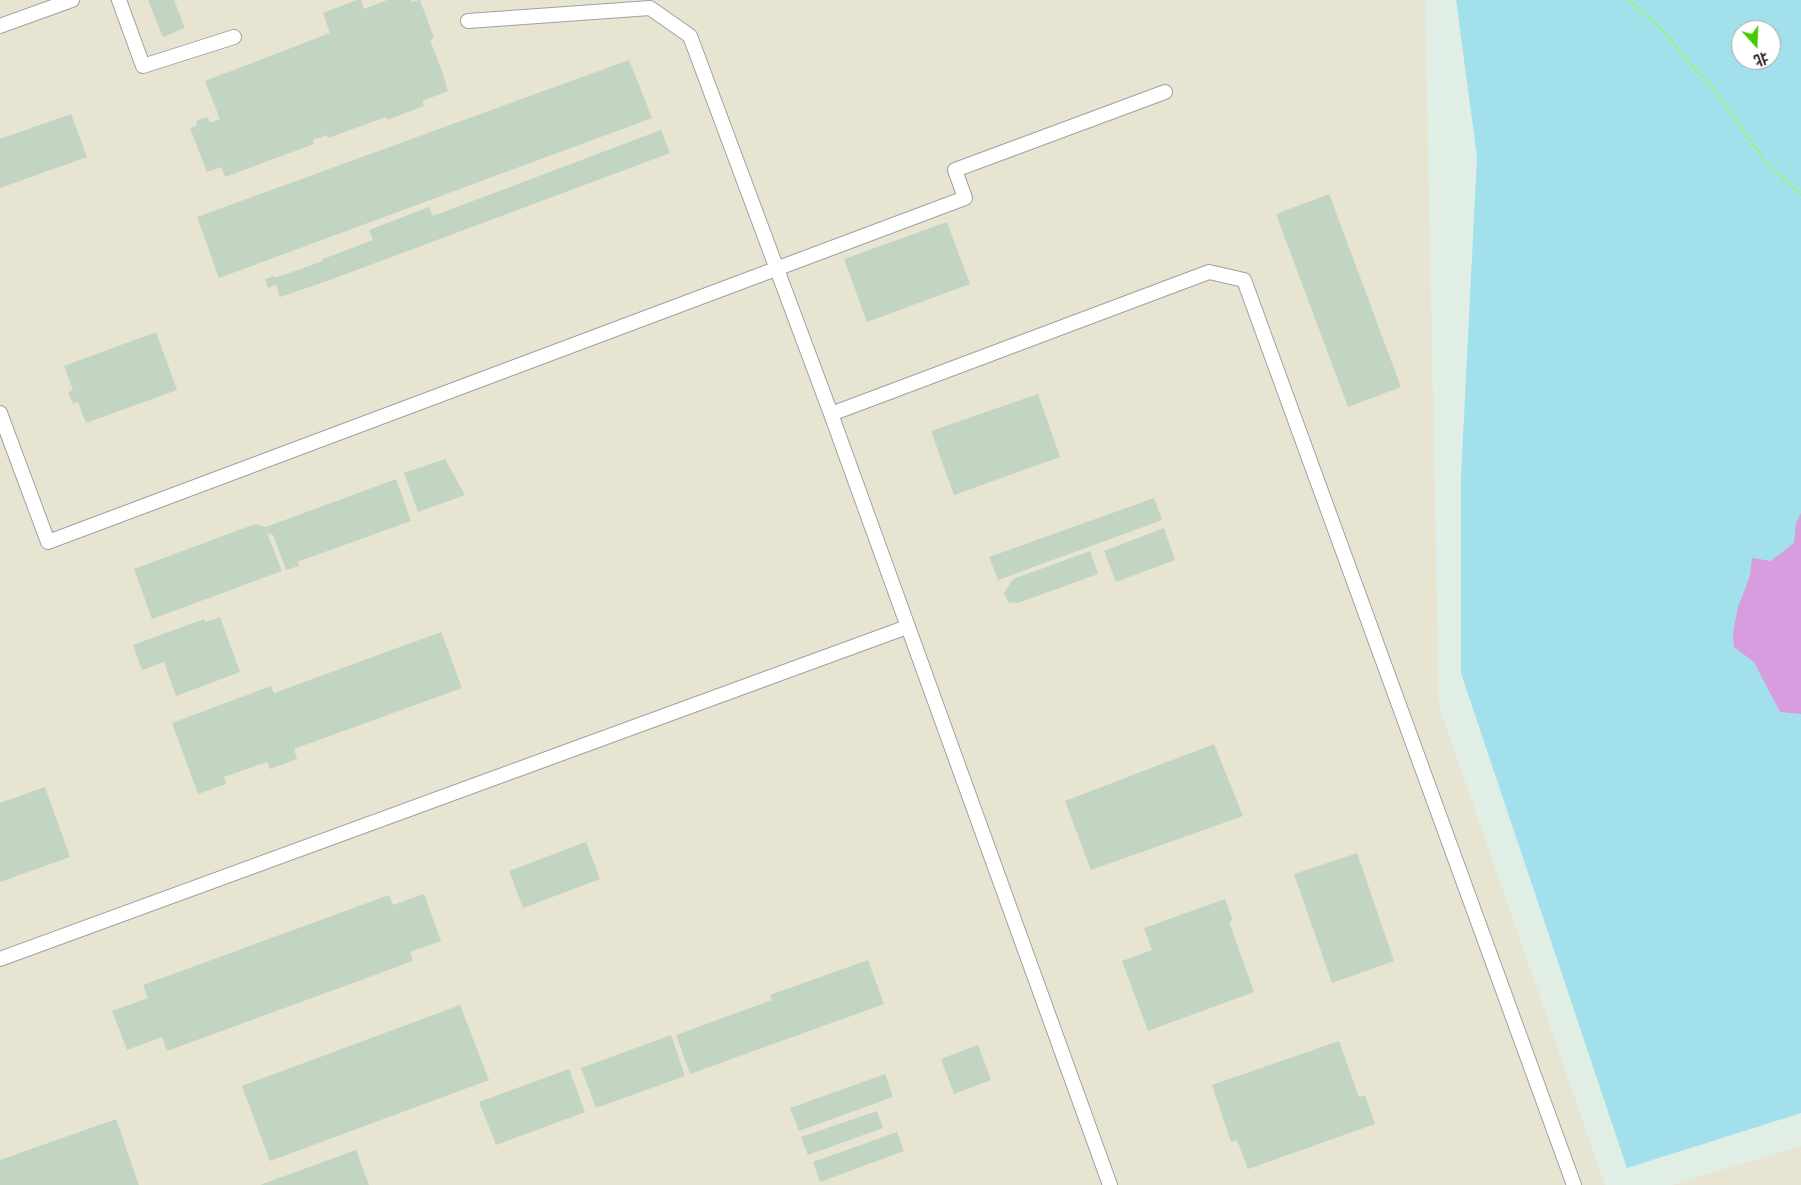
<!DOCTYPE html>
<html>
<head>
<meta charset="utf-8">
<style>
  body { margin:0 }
  #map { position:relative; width:1801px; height:1185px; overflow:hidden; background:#e0eee5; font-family:Karla,"Noto Sans SC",sans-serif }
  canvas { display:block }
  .north { position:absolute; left:1731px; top:20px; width:50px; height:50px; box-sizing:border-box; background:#fff; border:1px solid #a4a4a4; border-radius:50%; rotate:160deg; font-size:14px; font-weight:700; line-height:20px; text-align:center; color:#1c1c1c }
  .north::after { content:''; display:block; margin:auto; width:18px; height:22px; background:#46c700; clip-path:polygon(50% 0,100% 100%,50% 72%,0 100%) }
</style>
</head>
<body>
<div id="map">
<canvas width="1801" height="1185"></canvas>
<div class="north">北</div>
</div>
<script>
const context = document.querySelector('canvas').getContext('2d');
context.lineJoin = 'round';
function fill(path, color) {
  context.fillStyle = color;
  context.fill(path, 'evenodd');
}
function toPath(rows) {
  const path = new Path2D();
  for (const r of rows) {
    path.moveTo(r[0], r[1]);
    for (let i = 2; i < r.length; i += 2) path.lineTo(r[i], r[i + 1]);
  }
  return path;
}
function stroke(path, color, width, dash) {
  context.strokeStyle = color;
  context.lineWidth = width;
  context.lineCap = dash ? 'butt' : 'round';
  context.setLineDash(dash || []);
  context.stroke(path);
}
fill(toPath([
  [0,0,1425,0,1439,706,1605,1185,0,1185],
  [1801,1146,1801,1185,1671,1185]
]), '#e8e4d2');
fill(toPath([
  [1456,0,1801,0,1801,1113,1627,1168,1461,673,1461,477,1477,157],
  [1741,30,1771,30,1771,60,1741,60]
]), '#a2e1ec');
fill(toPath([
  [1801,513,1801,714,1780,712,1754,662,1734,647,1733,633,1738,607,1750,576,1752,558,1771,561,1794,543,1796,523]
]), '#d79ddf');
fill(toPath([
  [148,0,174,0,185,28,163,37],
  [357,0,361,0,364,9,387,0,411,0,411,2,420,0,434,38,430,40,446,82,445,83,448,91,422,101,424,106,387,120,386,117,328,138,327,135,313,140,314,144,225,177,221,167,207,172,190,128,197,125,196,121,208,117,210,123,220,119,205,81,330,33,323,13],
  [629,60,652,118,219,278,197,217],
  [71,114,87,157,0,188,0,139],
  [661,130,670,153,330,280,280,297,276,285,268,288,265,279,274,276,275,278,323,261,323,259,373,240,369,230,429,207,433,216],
  [1329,194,1401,387,1348,407,1276,214],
  [947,222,970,284,867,322,844,259],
  [156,332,177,390,86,423,78,402,73,404,68,392,73,390,64,366],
  [1038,394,1060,457,954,495,931,431],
  [445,459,465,495,418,512,404,473],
  [396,479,411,521,297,562,299,566,286,570,273,535,267,533,282,571,152,619,134,569,255,524,266,527],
  [1154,498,1162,520,998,580,989,557],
  [1164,528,1175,560,1116,582,1104,551],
  [1090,551,1098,574,1018,603,1008,602,1004,593,1013,579],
  [220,617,240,672,176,696,164,662,142,670,133,645,204,619,205,622],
  [441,632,462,688,294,749,297,759,270,769,267,762,224,777,226,784,198,794,172,723,271,686,274,693],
  [1214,744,1243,816,1091,870,1065,801],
  [45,787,70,857,0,882,0,803],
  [586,842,600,879,523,908,509,871],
  [1357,853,1394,961,1332,983,1294,874],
  [424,894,441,941,410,952,413,961,167,1051,162,1037,127,1050,112,1011,148,998,143,985,389,895,393,905],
  [1225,899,1233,921,1229,922,1254,992,1148,1031,1122,961,1152,950,1144,928],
  [868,960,884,1004,690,1074,676,1035,772,1000,770,995],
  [460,1005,489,1080,270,1161,242,1086],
  [671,1035,685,1076,596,1108,581,1068],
  [1339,1041,1359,1097,1365,1095,1375,1124,1248,1169,1237,1140,1231,1142,1212,1085],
  [978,1045,991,1080,954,1094,941,1059],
  [569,1069,585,1112,496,1145,479,1102],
  [885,1074,893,1097,799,1131,790,1108],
  [877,1111,883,1128,808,1155,801,1137],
  [116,1119,139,1185,0,1185,0,1160],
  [897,1132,904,1151,820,1182,813,1162],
  [356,1150,369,1185,260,1185]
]), '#c1d5c2');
const service = toPath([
  [119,0,143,66,234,37],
  [468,21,650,8,690,36,831,414,1110,1185],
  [0,26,72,0],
  [0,413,48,542,965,198,955,170,1165,92],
  [831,414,1209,272,1244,280,1574,1185],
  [0,959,907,627]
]);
stroke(service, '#a0a0a0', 16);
stroke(toPath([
  [1629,0,1665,33,1686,59,1712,87,1765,161,1801,195]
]), '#88ff60', 3, [2.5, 2.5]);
stroke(service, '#fff', 14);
</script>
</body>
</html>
